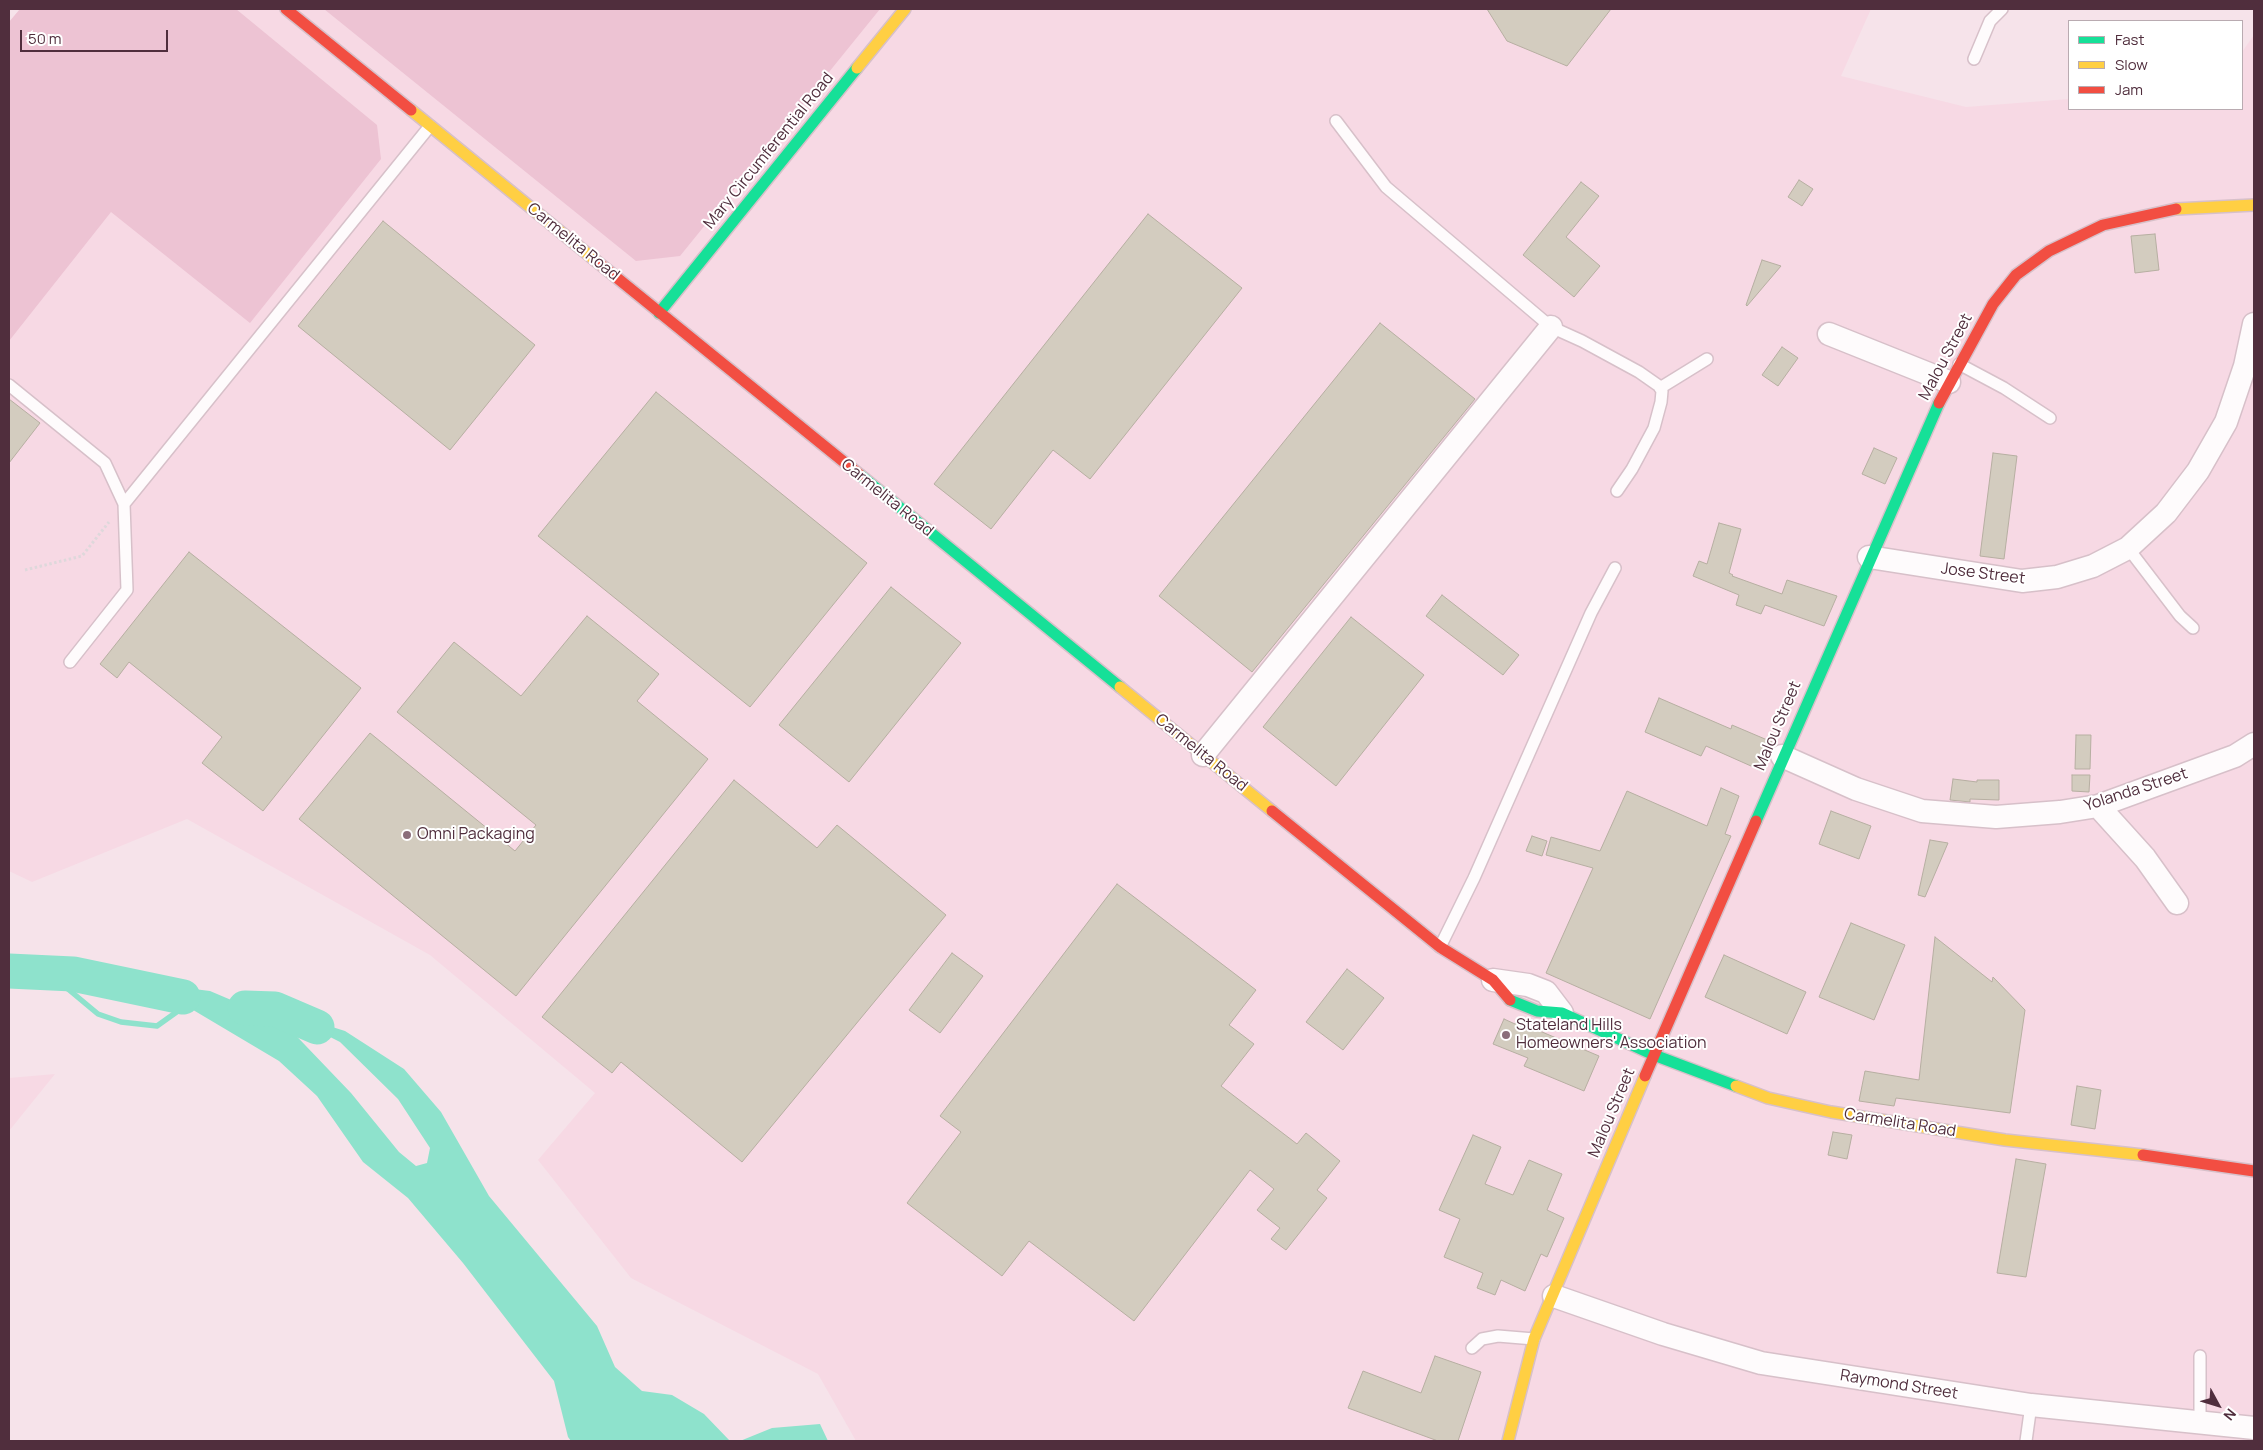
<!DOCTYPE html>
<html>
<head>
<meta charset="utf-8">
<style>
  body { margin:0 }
  #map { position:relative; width:2263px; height:1450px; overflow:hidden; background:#f6e3ea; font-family:Manrope,sans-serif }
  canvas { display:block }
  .frame { position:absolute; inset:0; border:10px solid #502e3d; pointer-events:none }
  .legend { position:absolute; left:2068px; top:20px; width:175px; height:90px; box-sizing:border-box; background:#fff; border:1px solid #b9abb1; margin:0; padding:6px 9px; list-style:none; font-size:15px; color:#502e3d }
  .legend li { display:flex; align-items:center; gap:10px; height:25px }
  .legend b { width:25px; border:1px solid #b9abb1 }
  .north { position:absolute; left:2193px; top:1380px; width:50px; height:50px; -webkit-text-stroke:4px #fff; paint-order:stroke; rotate:129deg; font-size:14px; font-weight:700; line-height:20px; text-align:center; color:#502e3d }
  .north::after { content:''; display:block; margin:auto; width:18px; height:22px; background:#502e3d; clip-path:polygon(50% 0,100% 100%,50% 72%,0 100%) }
  .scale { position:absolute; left:20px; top:30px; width:148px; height:22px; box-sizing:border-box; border:2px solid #502e3d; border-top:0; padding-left:6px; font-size:15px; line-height:18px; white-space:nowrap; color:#502e3d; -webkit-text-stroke:4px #fff; paint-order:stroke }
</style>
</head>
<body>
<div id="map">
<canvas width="2263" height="1450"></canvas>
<div class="frame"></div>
<ul class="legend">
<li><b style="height:6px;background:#16e098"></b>Fast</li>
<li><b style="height:6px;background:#ffcf43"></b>Slow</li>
<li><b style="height:6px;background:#f24e42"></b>Jam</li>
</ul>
<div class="north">N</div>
<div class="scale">50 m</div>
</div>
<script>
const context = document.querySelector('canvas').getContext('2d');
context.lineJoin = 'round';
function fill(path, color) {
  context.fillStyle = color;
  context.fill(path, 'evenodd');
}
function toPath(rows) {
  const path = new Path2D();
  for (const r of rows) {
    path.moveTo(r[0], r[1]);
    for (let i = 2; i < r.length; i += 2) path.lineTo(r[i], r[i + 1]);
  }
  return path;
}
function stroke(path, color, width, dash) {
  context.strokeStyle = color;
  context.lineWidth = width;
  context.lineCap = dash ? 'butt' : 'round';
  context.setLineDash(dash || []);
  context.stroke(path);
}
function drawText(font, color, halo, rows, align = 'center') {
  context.font = font + ' Manrope,sans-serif';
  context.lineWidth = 4;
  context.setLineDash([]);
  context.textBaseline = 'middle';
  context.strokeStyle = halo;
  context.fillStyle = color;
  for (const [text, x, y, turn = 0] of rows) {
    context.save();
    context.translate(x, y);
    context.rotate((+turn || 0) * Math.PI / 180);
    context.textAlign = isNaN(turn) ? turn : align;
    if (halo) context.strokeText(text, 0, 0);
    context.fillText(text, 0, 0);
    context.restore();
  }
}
fill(toPath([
  [20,9,1871,9,1841,76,1966,107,2069,99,2069,109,2242,109,2242,52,2254,35,2254,1441,856,1441,818,1374,631,1278,538,1160,595,1093,430,955,187,819,32,882,9,871,9,22],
  [55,1074,9,1131,9,1078]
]), '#f7d9e4');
fill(toPath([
  [20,9,236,9,377,125,381,159,250,323,111,212,9,341,9,22],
  [324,9,880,9,680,256,636,261]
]), '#edc3d3');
fill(toPath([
  [73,974,210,991,283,1022,351,1093,399,1152,416,1166,427,1163,430,1148,398,1099,340,1042,275,1009,345,1031,404,1069,441,1112,489,1196,597,1326,615,1367,642,1391,672,1395,704,1414,730,1441,571,1441,568,1437,554,1381,463,1263,408,1198,363,1162,317,1096,279,1061,173,998,139,987],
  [820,1424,828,1441,740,1441,772,1428]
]), '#8ee2cc');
stroke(toPath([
  [30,973,68,989,98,1014,121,1022,157,1026,185,1006,192,1004]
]), '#8ee2cc', 5.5);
stroke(toPath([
  [9,971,73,974,183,997],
  [245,1008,275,1009,317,1027]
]), '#8ee2cc', 35);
const building = toPath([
  [1487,9,1611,9,1567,66,1507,41,1487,9],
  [1799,180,1813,189,1802,206,1788,197,1799,180],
  [1581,182,1599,196,1566,237,1600,266,1574,297,1523,255,1581,182],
  [1148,214,1242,288,1090,479,1053,450,991,529,934,484,1148,214],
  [383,221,535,345,450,450,298,326,383,221],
  [2155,234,2159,270,2135,273,2131,236,2155,234],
  [1762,260,1781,266,1747,306,1746,305,1762,260],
  [1380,323,1475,399,1252,672,1159,596,1380,323],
  [1782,347,1798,358,1778,386,1762,375,1782,347],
  [656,392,867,563,750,707,538,536,656,392],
  [9,399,40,423,9,463,9,399],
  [1874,448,1897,458,1885,484,1862,474,1874,448],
  [1993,453,2017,456,2004,559,1980,556,1993,453],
  [1719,523,1741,529,1729,573,1733,575,1732,576,1782,594,1787,580,1837,596,1824,626,1765,605,1761,614,1736,605,1739,595,1693,576,1699,561,1707,564,1719,523],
  [189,552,361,688,263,811,202,763,222,737,129,662,117,678,100,664,189,552],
  [891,587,961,643,849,782,779,725,891,587],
  [1442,595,1519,655,1503,675,1426,616,1442,595],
  [587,616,659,674,637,701,708,759,516,996,299,819,370,733,515,851,536,825,397,712,454,642,521,696,587,616],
  [1351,617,1424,675,1336,786,1263,727,1351,617],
  [1659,698,1731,729,1732,725,1772,742,1760,770,1706,746,1701,756,1645,732,1659,698],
  [2076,735,2091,735,2090,769,2075,769,2076,735],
  [2072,775,2090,775,2089,792,2072,791,2072,775],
  [1953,779,1977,782,1977,780,1999,780,1999,800,1970,799,1970,802,1950,800,1953,779],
  [734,780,817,848,837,825,946,915,742,1162,621,1062,612,1073,542,1017,734,780],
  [1721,788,1739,796,1725,834,1731,836,1650,1019,1546,973,1593,868,1546,855,1551,837,1600,851,1627,791,1707,826,1721,788],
  [1831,811,1871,826,1859,859,1819,844,1831,811],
  [1532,836,1547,841,1542,856,1526,851,1532,836],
  [1930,840,1948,843,1925,897,1918,895,1930,840],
  [1117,884,1256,990,1229,1025,1254,1044,1221,1086,1297,1144,1306,1133,1340,1161,1317,1190,1327,1198,1286,1250,1271,1239,1280,1228,1257,1210,1274,1189,1250,1170,1134,1321,1029,1241,1002,1276,907,1203,961,1132,940,1116,1117,884],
  [1851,923,1905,945,1874,1020,1819,997,1851,923],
  [1935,937,1992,982,1993,977,2025,1010,2010,1113,1896,1098,1894,1106,1859,1101,1865,1071,1919,1080,1935,937],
  [952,953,983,976,940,1033,909,1010,952,953],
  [1724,955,1806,992,1787,1034,1705,997,1724,955],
  [1347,969,1384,998,1343,1050,1306,1022,1347,969],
  [1504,1019,1515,1024,1516,1021,1599,1056,1584,1091,1524,1066,1528,1058,1493,1044,1504,1019],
  [2077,1086,2101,1090,2095,1129,2071,1125,2077,1086],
  [1833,1132,1852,1135,1847,1159,1828,1155,1833,1132],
  [1473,1135,1501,1147,1485,1184,1513,1195,1529,1160,1562,1174,1547,1210,1564,1218,1547,1257,1541,1254,1525,1291,1501,1280,1495,1295,1477,1288,1483,1273,1444,1257,1460,1219,1439,1210,1473,1135],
  [2016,1159,2046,1164,2026,1277,1997,1273,2016,1159],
  [1435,1356,1481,1372,1458,1441,1438,1441,1348,1408,1363,1371,1421,1393,1435,1356]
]);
fill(building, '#d3ccbf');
stroke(building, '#b7afa2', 1);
const lane = toPath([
  [1974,59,1990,21,2002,9],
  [1336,121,1386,187,1551,327,1582,341,1639,372,1659,386,1662,391,1661,402,1654,428,1632,469,1617,491],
  [1959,364,2004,388,2050,418],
  [9,385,105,463,124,504,127,590,70,662],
  [1660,388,1707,359],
  [124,504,430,126],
  [2128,548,2180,616,2193,628],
  [1440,947,1474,878,1591,613,1615,568],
  [1472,1348,1482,1339,1498,1336,1534,1339],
  [2200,1356,2200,1422],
  [2026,1441,2031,1405]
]);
const street = toPath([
  [1829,334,1949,382],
  [1869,557,2022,581,2057,577,2093,566,2128,548,2166,513,2198,471,2226,422,2245,366,2254,324],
  [1203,755,1551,327],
  [1782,756,1856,789,1922,811,1996,817,2060,812,2098,806,2235,756,2254,744],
  [2098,806,2145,858,2177,903],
  [1493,980,1528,985,1546,992,1562,1013],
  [1554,1296,1663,1334,1761,1363,2031,1405,2254,1428]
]);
const fast = toPath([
  [659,313,857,68],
  [860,475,1120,687],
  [1756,821,1939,403],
  [1510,1000,1537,1011,1562,1013,1654,1055,1736,1086]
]);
const slow = toPath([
  [857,68,905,9],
  [411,110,595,260],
  [2176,209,2254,205],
  [1120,687,1272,811],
  [1736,1086,1768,1098,1831,1112,2005,1140,2143,1155],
  [1508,1441,1534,1339,1645,1076]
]);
const jam = toPath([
  [286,9,411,110],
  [595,260,860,475],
  [1939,403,1993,304,2016,275,2049,251,2103,225,2176,209],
  [1272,811,1440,947,1493,980,1510,1000],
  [1645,1076,1756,821],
  [2143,1155,2254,1171]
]);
stroke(lane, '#d7c0c9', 14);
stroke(street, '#d7c0c9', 25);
stroke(fast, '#d7c0c9', 14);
stroke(slow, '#d7c0c9', 14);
stroke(jam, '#d7c0c9', 14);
stroke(toPath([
  [25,570,82,556,109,522]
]), '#ded8db', 3, [2.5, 2.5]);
stroke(lane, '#fefbfc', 11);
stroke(street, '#fefbfc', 22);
stroke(fast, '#16e098', 11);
stroke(slow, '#ffcf43', 11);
stroke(jam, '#f24e42', 11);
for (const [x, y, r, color] of [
  [407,835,5,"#8a6d7a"],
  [1506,1035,5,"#8a6d7a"]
]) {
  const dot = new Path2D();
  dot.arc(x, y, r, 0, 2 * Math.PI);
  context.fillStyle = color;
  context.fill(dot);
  stroke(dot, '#fff', 2);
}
drawText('16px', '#502e3d', '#fff', [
  ["Mary Circumferential Road",769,151,-51],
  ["Carmelita Road",573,242,39],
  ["Malou Street",1946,357,-62],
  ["Carmelita Road",887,498,39],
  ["Jose Street",1983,574,7],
  ["Malou Street",1778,726,-67],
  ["Carmelita Road",1201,753,39],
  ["Yolanda Street",2136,790,-18],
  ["Malou Street",1612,1113,-67],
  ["Carmelita Road",1900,1123,9],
  ["Raymond Street",1899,1385,9]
]);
drawText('16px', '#502e3d', '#fff', [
  ["Omni Packaging",417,835],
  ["Stateland Hills",1516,1026],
  ["Homeowners' Association",1516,1044]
], 'left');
</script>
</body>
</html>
